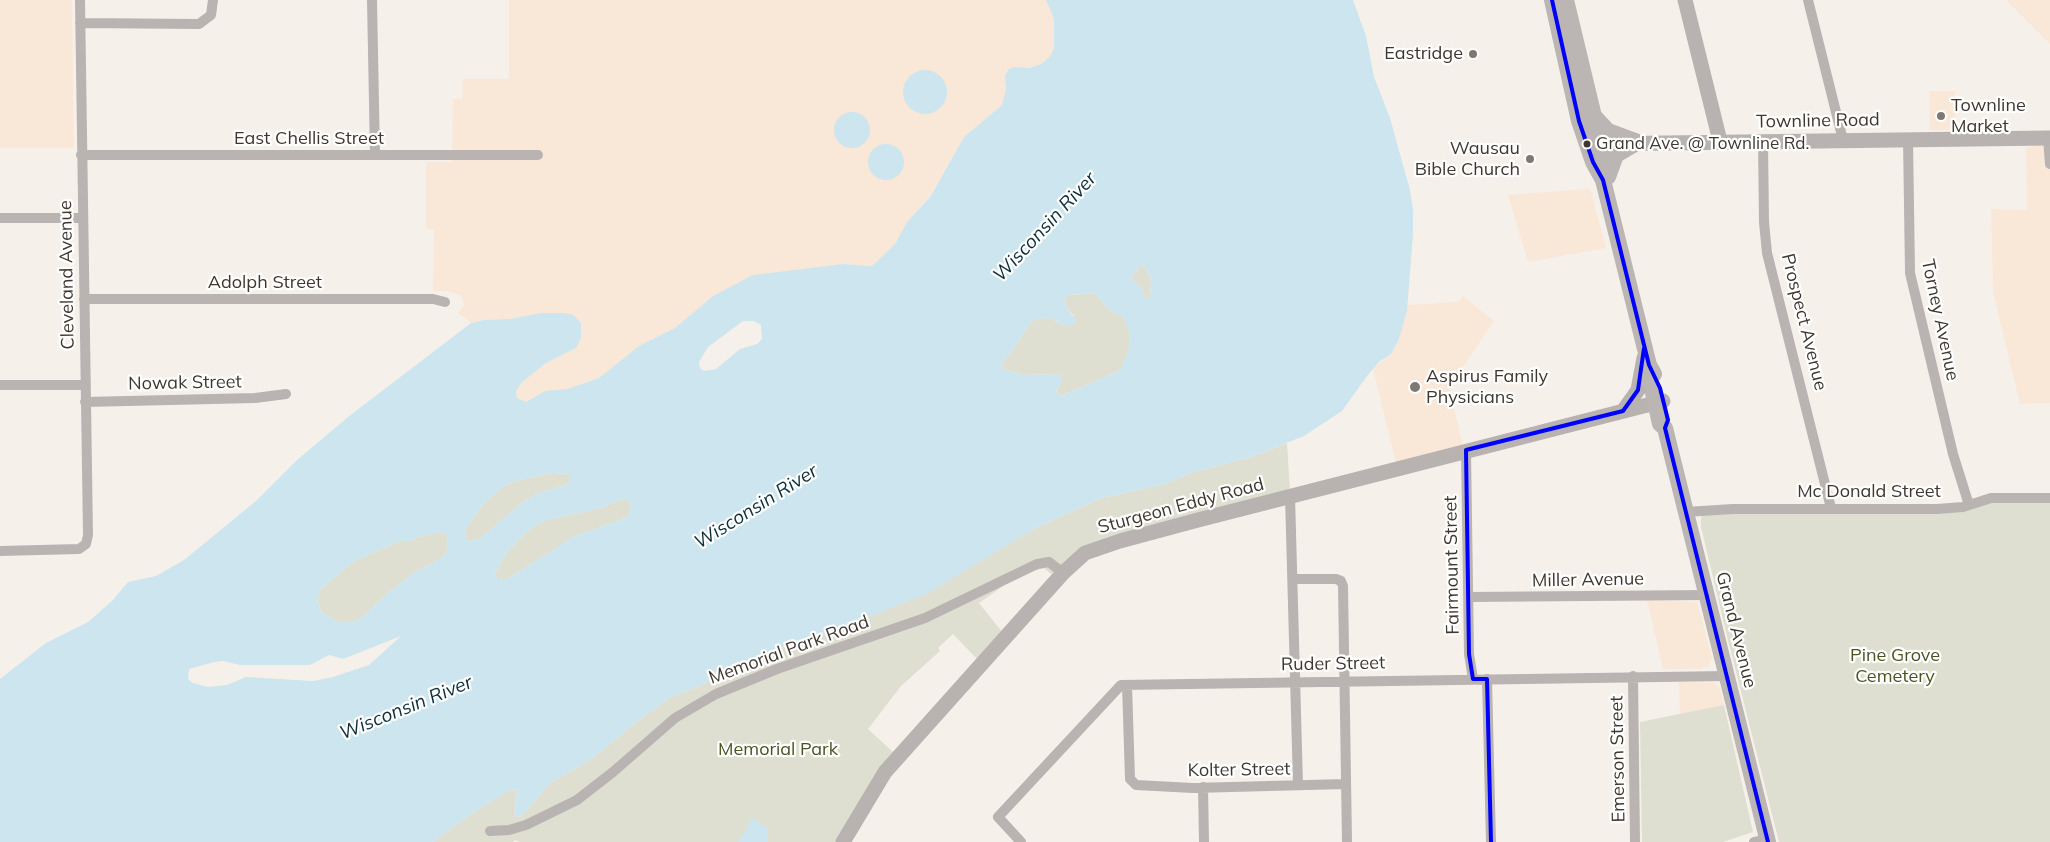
<!DOCTYPE html>
<html>
<head>
<meta charset="utf-8">
<style>
  body { margin:0 }
  canvas { display:block; background:#f6f0ea }
</style>
</head>
<body>
<canvas width="2050" height="842"></canvas>
<script>
const context = document.querySelector('canvas').getContext('2d');
context.lineJoin = 'round';
function fill(path, color) {
  context.fillStyle = color;
  context.fill(path, 'evenodd');
}
function toPath(rows) {
  const path = new Path2D();
  for (const r of rows) {
    if (r.length === 3) {
      path.moveTo(r[0] + r[2], r[1]);
      path.arc(r[0], r[1], r[2], 0, 2 * Math.PI);
      continue;
    }
    path.moveTo(r[0], r[1]);
    for (let i = 2; i < r.length; i += 2) path.lineTo(r[i], r[i + 1]);
  }
  return path;
}
function stroke(path, color, width, dash) {
  context.strokeStyle = color;
  context.lineWidth = width;
  context.lineCap = dash ? 'butt' : 'round';
  context.setLineDash(dash || []);
  context.stroke(path);
}
function drawText(font, color, halo, rows, align = 'center') {
  context.font = font + ' Mulish,sans-serif';
  context.lineWidth = 4.5;
  context.setLineDash([]);
  context.textBaseline = 'middle';
  context.strokeStyle = halo;
  context.fillStyle = color;
  for (const [text, x, y, turn = 0] of rows) {
    context.save();
    context.translate(x, y);
    context.rotate((+turn || 0) * Math.PI / 180);
    context.textAlign = isNaN(turn) ? turn : align;
    if (halo) context.strokeText(text, 0, 0);
    context.fillText(text, 0, 0);
    context.restore();
  }
}
fill(toPath([
  [0,0,72,0,74,148,0,148],
  [509,0,1046,0,1054,19,1054,48,1051,56,1043,63,1030,68,1013,67,1005,76,1006,89,1002,105,964,137,929,197,907,222,895,244,872,266,843,264,713,296,675,328,639,346,599,378,567,389,545,391,526,403,517,399,516,392,521,383,546,363,576,348,564,313,541,313,510,319,484,320,471,323,458,313,464,305,462,296,447,291,433,291,434,230,426,229,426,162,452,162,453,99,462,99,463,79,509,79],
  [2006,0,2050,0,2050,44],
  [1929,91,1955,91,1955,130,1930,130],
  [2050,138,2050,403,2020,404,1993,292,1991,209,2027,210,2026,147,2031,147],
  [1590,189,1606,248,1528,262,1508,195],
  [1463,296,1494,321,1449,387,1463,446,1396,463,1373,369,1391,354,1399,339,1407,305,1458,302],
  [1647,600,1697,602,1712,658,1709,666,1700,669,1663,669],
  [1679,682,1715,683,1719,687,1724,705,1680,714]
]), '#f9e8d7');
fill(toPath([
  [1141,265,1146,268,1151,280,1150,299,1145,298,1142,288,1131,278],
  [1095,293,1108,309,1123,317,1129,329,1129,348,1121,370,1061,396,1056,391,1063,379,1059,374,1024,375,1003,369,1002,363,1016,346,1028,326,1035,319,1048,318,1064,325,1074,316,1066,307,1064,300,1069,295],
  [1287,443,1290,491,1076,554,1051,574,1044,568,1027,573,1009,582,979,603,1003,633,978,660,953,634,938,648,940,651,901,686,868,729,894,753,838,842,520,842,515,840,513,842,433,842,471,814,511,789,517,791,514,814,515,817,522,816,550,783,592,759,635,723,671,697,700,686,782,647,827,634,1036,528,1101,498,1166,484,1191,473,1251,457],
  [553,473,570,474,570,481,566,485,538,493,523,502,479,539,469,541,466,540,465,530,472,520,483,505,502,487,515,481],
  [623,499,627,499,631,504,628,516,623,519,575,536,509,578,498,581,495,573,508,551,531,528,547,520,601,508],
  [1997,502,2050,502,2050,842,1779,842,1727,636,1701,527,1701,517,1704,515],
  [440,532,447,535,448,551,440,559,412,574,387,594,361,618,355,621,336,621,321,612,317,598,321,589,353,562,397,542,409,542,418,537],
  [1724,705,1753,832,1723,842,1642,842,1640,722]
]), '#dedfd1');
fill(toPath([
  [1046,0,1353,0,1366,36,1374,77,1390,118,1410,190,1413,209,1413,235,1407,311,1399,339,1391,354,1379,362,1367,376,1342,411,1304,436,1251,457,1191,473,1166,484,1101,498,1036,528,928,593,827,634,782,647,700,686,671,697,635,723,592,759,550,783,522,816,515,817,514,814,517,791,512,789,471,814,433,842,0,842,0,679,46,643,88,622,112,601,128,582,156,576,184,560,256,501,296,461,348,417,471,323,484,320,510,319,541,313,564,313,573,315,581,323,581,338,576,348,546,363,521,383,516,392,517,398,526,402,545,391,567,389,599,378,639,346,675,328,713,296,753,275,843,264,872,266,895,244,907,222,930,197,964,137,1002,105,1006,89,1005,76,1008,70,1013,67,1030,68,1043,63,1051,55,1054,48,1054,19],
  [1141,265,1146,268,1151,280,1150,299,1145,298,1142,288,1131,278],
  [1095,293,1108,309,1123,317,1129,329,1129,348,1121,370,1061,396,1056,391,1063,379,1059,374,1024,375,1003,369,1002,363,1016,346,1028,326,1035,319,1048,318,1064,325,1074,325,1076,320,1066,307,1064,300,1069,295],
  [743,321,754,321,761,325,762,339,757,344,740,349,716,369,704,371,700,368,699,362,708,347],
  [553,473,569,474,570,481,566,485,538,493,523,502,479,539,469,541,466,540,465,530,472,520,483,505,502,487,515,481],
  [623,499,627,499,631,504,628,516,623,519,575,536,509,578,498,580,495,573,508,551,531,528,547,520,601,508],
  [440,532,447,535,448,551,440,559,412,574,387,594,361,618,355,621,336,621,321,612,317,599,321,589,353,562,397,542,409,542,418,537],
  [401,636,369,665,333,677,313,681,246,677,227,685,208,687,193,683,188,679,189,669,214,662,223,661,240,665,310,665,329,655,343,659],
  [925,92,22],
  [852,130,18],
  [886,162,18],
  [751,817,768,828,768,842,737,842,747,829]
]), '#cde5ee');
stroke(toPath([
  [372,0,375,155],
  [1808,0,1843,140],
  [80,23,199,24,211,15,213,0],
  [2048,138,2050,164],
  [1908,139,1910,273,1953,454,1969,505],
  [1763,141,1764,222,1767,253,1831,508],
  [81,155,538,155],
  [0,218,82,218],
  [84,299,433,299,445,302],
  [0,385,85,385],
  [85,402,255,398,286,394],
  [1466,450,1469,654,1473,679],
  [1290,496,1298,785],
  [1686,512,1733,509,1937,509,1963,507,1991,498,2050,498],
  [0,551,79,549,86,544,88,535,80,0],
  [1293,579,1336,579,1341,581,1343,586,1347,842],
  [1469,597,1707,595],
  [1633,676,1635,842],
  [1487,679,1491,842],
  [1127,685,1130,779,1136,785,1193,788,1346,784],
  [1203,787,1204,842],
  [490,831,509,830,526,825,577,800,613,772,675,718,716,694,777,669,925,618,1037,564,1049,562,1063,573],
  [1021,842,998,817,1121,685,1727,676],
  [1754,842,1767,839]
]), '#b9b4b2', 10);
stroke(toPath([
  [1685,0,1720,141],
  [1589,144,2050,138],
  [1623,411,1638,390,1644,358],
  [843,842,885,772,1063,573,1085,553,1120,541,1198,520,1663,401]
]), '#b8b3b0', 15);
stroke(toPath([
  [1552,0,1579,121,1593,162,1603,180,1649,365,1654,374],
  [1566,0,1604,158,1603,180],
  [1594,116,1608,131,1638,142],
  [1608,177,1616,155,1638,142],
  [1649,365,1649,375,1658,415,1660,424,1665,428,1768,842]
]), '#bbb5b3', 16);
stroke(toPath([
  [1552,0,1579,121,1593,162,1603,180,1649,365,1660,388,1668,420,1665,428,1768,842],
  [1491,842,1487,679,1473,679,1469,654,1466,450,1623,411,1638,390,1644,348]
]), '#00f', 4);
for (const [x, y, r, color] of [
  [1473,54,5,"#7f7870"],
  [1941,116,5,"#7f7870"],
  [1587,144,4.5,"#3f372f"],
  [1530,159,5,"#7f7870"],
  [1415,387,6,"#7f7870"]
]) {
  const dot = new Path2D();
  dot.arc(x, y, r, 0, 2 * Math.PI);
  context.fillStyle = color;
  context.fill(dot);
  stroke(dot, '#fff', 2);
}
drawText('17px', '#3f372f', '#fff', [
  ["Grand Ave. @ Townline Rd.",1596,144]
], 'left');
drawText('18px', '#3f372f', '#fff', [
  ["Eastridge",1463,54],
  ["Townline",1951,106,"left"],
  ["Market",1951,127,"left"],
  ["Wausau",1520,149],
  ["Bible Church",1520,170],
  ["Aspirus Family",1426,377,"left"],
  ["Physicians",1426,398,"left"]
], 'right');
drawText('18px', '#3f372f', '#fff', [
  ["Townline Road",1818,121,-1],
  ["East Chellis Street",309,139],
  ["Cleveland Avenue",67,275,-91],
  ["Adolph Street",265,283],
  ["Torney Avenue",1940,320,78],
  ["Prospect Avenue",1804,322,76],
  ["Nowak Street",185,383,-1],
  ["Mc Donald Street",1869,492],
  ["Sturgeon Eddy Road",1181,506,-15],
  ["Fairmount Street",1452,565,-91],
  ["Miller Avenue",1588,580,-1],
  ["Grand Avenue",1736,630,76],
  ["Memorial Park Road",789,650,-20],
  ["Ruder Street",1333,664,-1],
  ["Emerson Street",1618,759,-91],
  ["Kolter Street",1239,770,-1]
]);
drawText('18px', '#485422', '#fff', [
  ["Pine Grove",1895,656],
  ["Cemetery",1895,677],
  ["Memorial Park",778,750]
]);
drawText('italic 19px', '#0b2e3a', '#fff', [
  ["Wisconsin River",1045,227,-47],
  ["Wisconsin River",756,507,-32],
  ["Wisconsin River",406,708,-22]
]);
</script>
</body>
</html>
